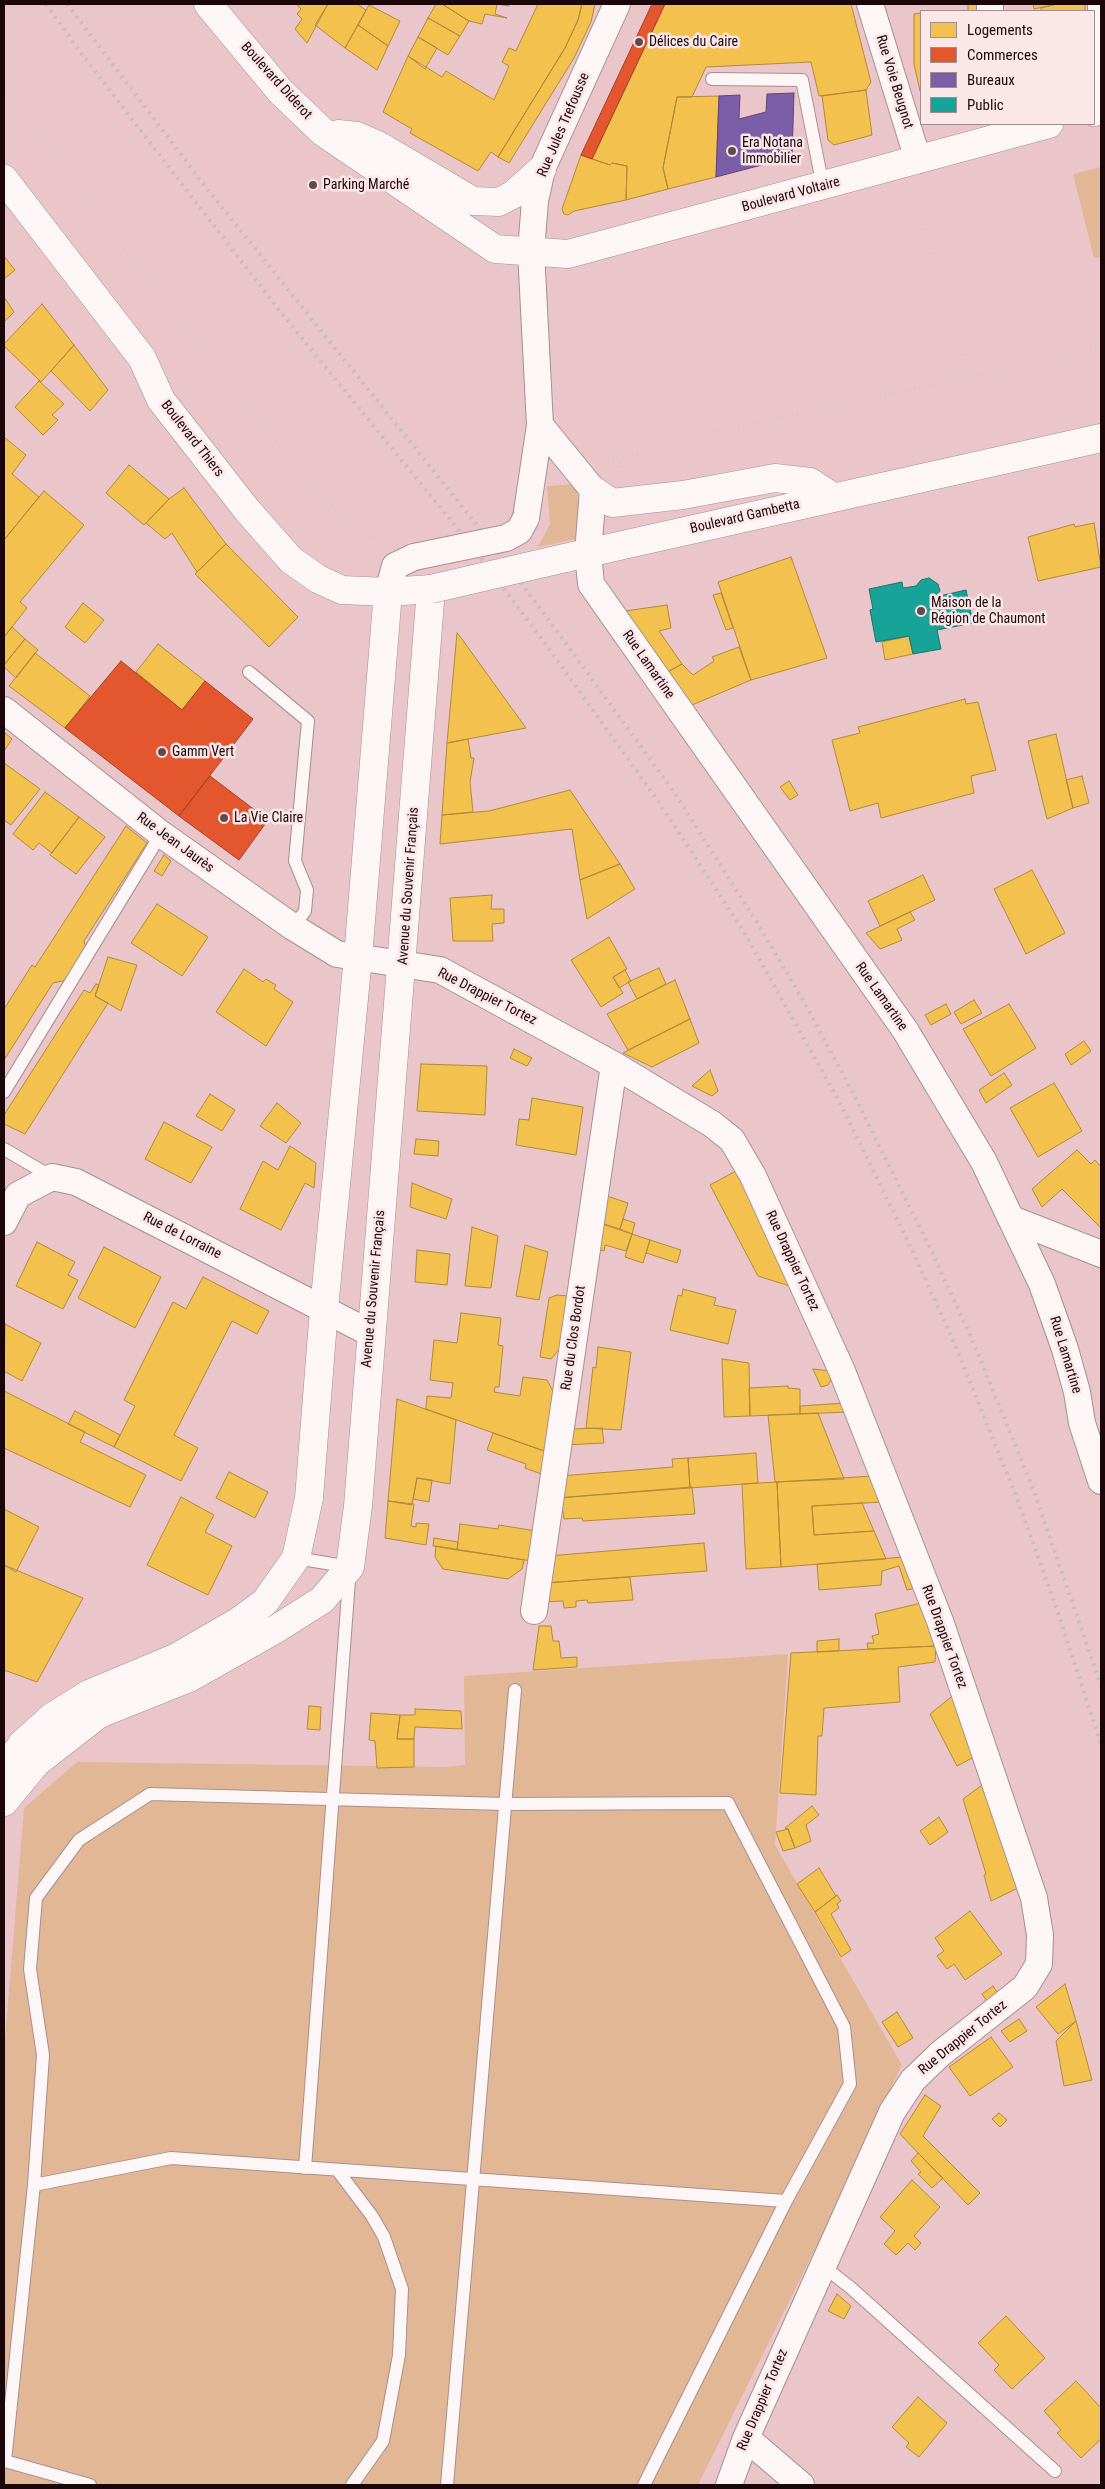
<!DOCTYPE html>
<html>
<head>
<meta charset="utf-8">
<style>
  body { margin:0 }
  #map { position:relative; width:1105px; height:2489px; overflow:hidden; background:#eac6ca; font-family:"Roboto Condensed",sans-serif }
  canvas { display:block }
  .frame { position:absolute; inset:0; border:5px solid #1b0609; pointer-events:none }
  .legend { position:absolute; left:920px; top:10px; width:175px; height:115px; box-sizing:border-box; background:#fbe6e8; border:1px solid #a18c8f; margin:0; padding:6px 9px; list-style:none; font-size:15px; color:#1b0609 }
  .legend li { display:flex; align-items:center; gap:10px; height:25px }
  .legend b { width:25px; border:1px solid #a18c8f }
</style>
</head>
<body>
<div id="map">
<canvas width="1105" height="2489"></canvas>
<div class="frame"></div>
<ul class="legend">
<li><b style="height:14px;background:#f2c14e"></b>Logements</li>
<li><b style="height:14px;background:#e4572e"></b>Commerces</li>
<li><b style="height:14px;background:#7b5ea7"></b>Bureaux</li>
<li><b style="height:14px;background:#17a398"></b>Public</li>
</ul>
</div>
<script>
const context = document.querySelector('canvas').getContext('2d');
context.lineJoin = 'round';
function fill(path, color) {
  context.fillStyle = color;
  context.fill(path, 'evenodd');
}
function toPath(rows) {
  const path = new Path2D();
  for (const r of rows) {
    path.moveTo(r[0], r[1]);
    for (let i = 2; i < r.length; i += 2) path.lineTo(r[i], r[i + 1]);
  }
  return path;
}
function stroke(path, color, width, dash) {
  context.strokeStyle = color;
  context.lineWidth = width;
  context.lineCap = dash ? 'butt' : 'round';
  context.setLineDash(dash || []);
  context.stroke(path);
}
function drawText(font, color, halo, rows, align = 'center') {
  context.font = font + ' "Roboto Condensed",sans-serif';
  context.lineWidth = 5;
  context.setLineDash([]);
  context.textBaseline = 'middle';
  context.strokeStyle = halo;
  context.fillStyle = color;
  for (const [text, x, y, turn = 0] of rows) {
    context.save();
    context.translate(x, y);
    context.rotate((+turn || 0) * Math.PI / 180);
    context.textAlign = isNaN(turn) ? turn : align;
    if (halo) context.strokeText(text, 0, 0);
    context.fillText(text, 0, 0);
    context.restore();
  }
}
fill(toPath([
  [1101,167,1101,257,1094,258,1073,174],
  [577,484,580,538,538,547,550,524,547,486],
  [788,1654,775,1845,902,2065,827,2225,698,2485,4,2485,4,2051,24,1808,77,1762,444,1767,465,1765,464,1676]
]), '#e2b795');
const homes = toPath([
  [296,4,328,4,307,43,295,29,302,19,297,14,301,9,296,4],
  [328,4,357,4,366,10,345,48,315,25,328,4],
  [436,4,442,4,469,21,460,36,428,18,436,4],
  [442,4,510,4,509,6,497,4,495,14,507,18,485,14,482,24,469,21,442,4],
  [538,4,582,4,578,20,565,48,498,157,491,152,478,171,410,133,412,129,383,112,408,56,442,77,446,71,494,100,509,66,502,62,509,48,516,51,538,4],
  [582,4,595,4,591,22,574,58,509,163,498,157,565,48,578,20,582,4],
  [665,4,851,4,871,82,866,90,819,96,811,62,706,67,692,97,677,97,663,168,668,189,626,200,627,166,612,163,610,165,592,159,665,4],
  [968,4,987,4,987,11,968,11,968,4],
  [1033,4,1057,4,1034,9,1033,4],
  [1057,4,1085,4,1085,11,1041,11,1041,8,1057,4],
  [369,5,400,21,388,46,358,25,369,5],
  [921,13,921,91,920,91,914,64,914,14,921,13],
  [428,18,460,36,448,55,418,37,428,18],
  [358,25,388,46,377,70,345,48,358,25],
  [418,37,437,48,425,69,408,56,418,37],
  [866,90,872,135,834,145,828,140,822,96,866,90],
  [719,96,716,177,668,189,663,168,677,97,719,96],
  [581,155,610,165,612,163,627,166,626,200,574,211,568,215,564,214,562,209,581,155],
  [4,256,15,270,4,279,4,256],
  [4,297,14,312,4,322,4,297],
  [42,304,74,345,41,382,4,346,4,344,42,304],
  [74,345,108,390,90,411,51,371,74,345],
  [39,381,64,404,52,415,58,420,43,435,15,407,39,381],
  [4,437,26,455,12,474,39,497,4,540,4,437],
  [129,465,169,499,144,525,106,493,129,465],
  [184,488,226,544,197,572,172,533,165,539,146,523,169,499,184,488],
  [44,491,84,525,20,602,27,608,4,637,4,540,44,491],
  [1094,523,1101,567,1038,581,1028,537,1074,524,1075,527,1094,523],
  [226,544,298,617,269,647,195,574,226,544],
  [791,557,827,658,751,680,718,582,791,557],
  [721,593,733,628,726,630,713,595,721,593],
  [83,603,104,620,85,643,65,627,83,603],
  [667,605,671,628,659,631,682,664,662,675,618,612,667,605],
  [12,627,25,639,4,665,4,637,12,627],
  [457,633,459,635,526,728,447,743,457,633],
  [909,636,913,654,885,660,882,642,909,636],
  [25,639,38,650,16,678,4,667,4,665,25,639],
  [158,644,205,681,182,710,136,672,158,644],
  [739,647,751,680,685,708,662,675,682,664,693,675,714,661,712,657,739,647],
  [35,653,90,696,65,728,9,686,35,653],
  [965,699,966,704,978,702,996,770,971,776,974,793,881,818,878,803,850,811,832,740,860,733,858,727,965,699],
  [4,732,12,739,4,751,4,732],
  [1056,734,1073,808,1047,819,1028,741,1056,734],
  [468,739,471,758,474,758,470,782,473,812,442,815,447,743,468,739],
  [4,763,40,789,11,825,4,820,4,763],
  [1082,776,1089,803,1073,808,1066,780,1082,776],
  [789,781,798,795,790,800,780,787,789,781],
  [570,790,620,864,580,880,572,829,440,844,442,815,489,811,570,790],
  [45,792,79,817,52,853,39,843,33,850,13,834,45,792],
  [79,817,105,837,76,874,50,855,79,817],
  [126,826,147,843,84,941,87,951,67,980,53,983,4,1060,4,1009,32,965,35,967,126,826],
  [164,855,171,861,162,876,154,871,164,855],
  [620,864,635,889,587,919,580,880,620,864],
  [1032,870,1065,933,1026,954,994,889,1032,870],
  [923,875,935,900,880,926,868,901,923,875],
  [492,895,491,909,504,909,504,923,492,924,493,941,453,941,450,898,492,895],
  [157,904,208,937,182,976,131,943,157,904],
  [910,912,915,920,897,929,902,940,880,949,866,933,910,912],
  [609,937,627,969,613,977,623,993,601,1007,571,960,609,937],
  [108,957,137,965,121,1011,95,996,108,957],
  [659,968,666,984,637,999,628,982,659,968],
  [244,969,263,982,266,979,276,985,274,989,293,1002,266,1046,216,1012,244,969],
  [625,970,631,981,619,988,613,977,625,970],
  [675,980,690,1019,628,1050,607,1014,675,980],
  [96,984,99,985,95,996,108,1003,25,1134,4,1124,4,1115,84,990,90,993,96,984],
  [974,1000,982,1013,961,1024,954,1012,974,1000],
  [946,1004,951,1014,931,1025,925,1015,946,1004],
  [1009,1004,1036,1048,991,1076,963,1029,1009,1004],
  [690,1019,699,1043,652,1067,623,1053,690,1019],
  [1084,1041,1091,1051,1071,1065,1065,1054,1084,1041],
  [514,1049,532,1058,527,1066,510,1058,514,1049],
  [421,1064,487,1066,485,1115,417,1111,421,1064],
  [710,1070,718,1091,712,1096,692,1086,710,1070],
  [1004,1073,1012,1085,986,1103,979,1090,1004,1073],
  [1054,1083,1082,1131,1038,1157,1010,1108,1054,1083],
  [210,1094,235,1110,222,1131,196,1116,210,1094],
  [532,1098,583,1107,576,1155,516,1145,519,1119,529,1120,532,1098],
  [277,1103,301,1123,286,1143,260,1126,277,1103],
  [164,1122,212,1147,191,1183,145,1159,164,1122],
  [416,1139,439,1141,438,1156,414,1154,416,1139],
  [290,1146,316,1163,314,1188,305,1183,281,1230,240,1209,263,1161,278,1170,290,1146],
  [1077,1150,1091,1164,1095,1160,1101,1167,1101,1228,1062,1189,1042,1207,1032,1189,1077,1150],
  [736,1171,793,1287,758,1276,710,1185,736,1171],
  [412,1183,452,1199,446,1219,410,1207,412,1183],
  [601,1194,628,1203,620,1229,597,1222,601,1194],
  [623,1219,635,1223,632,1234,620,1229,623,1219],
  [597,1222,632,1234,626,1251,605,1245,604,1251,593,1248,597,1222],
  [472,1227,498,1236,491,1288,465,1286,472,1227],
  [632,1234,650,1240,643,1263,625,1257,632,1234],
  [650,1240,681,1250,677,1263,646,1253,650,1240],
  [37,1242,75,1262,68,1275,78,1280,63,1309,16,1286,37,1242],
  [525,1245,548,1252,539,1300,516,1296,525,1245],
  [104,1247,161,1277,135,1328,78,1298,104,1247],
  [417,1250,450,1254,447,1285,415,1282,417,1250],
  [203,1277,269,1311,257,1334,232,1321,174,1435,198,1448,181,1481,114,1447,135,1406,124,1400,173,1302,186,1309,203,1277],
  [683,1289,716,1298,714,1305,736,1310,728,1344,670,1330,678,1295,682,1296,683,1289],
  [557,1295,569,1296,562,1346,551,1359,540,1357,549,1298,557,1295],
  [461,1313,501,1318,498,1345,503,1346,499,1387,495,1387,494,1392,520,1396,523,1377,547,1380,555,1395,547,1452,426,1409,427,1396,451,1398,453,1383,430,1380,434,1340,457,1343,461,1313],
  [5,1324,41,1343,22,1381,4,1371,5,1324],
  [598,1347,631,1352,621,1430,586,1428,593,1367,596,1368,598,1347],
  [722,1359,749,1363,750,1416,724,1417,722,1359],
  [813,1369,831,1371,833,1376,828,1385,821,1387,813,1369],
  [788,1386,788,1388,800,1389,800,1414,750,1416,749,1388,788,1386],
  [4,1391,85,1432,80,1442,146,1475,130,1507,4,1448,4,1391],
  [397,1399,456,1420,450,1484,417,1478,412,1505,388,1501,397,1399],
  [845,1403,848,1412,800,1414,800,1406,845,1403],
  [75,1411,120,1435,114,1447,68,1424,75,1411],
  [818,1413,844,1479,775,1482,768,1415,818,1413],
  [602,1428,604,1443,565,1445,567,1429,602,1428],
  [493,1433,547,1452,544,1475,525,1468,526,1464,487,1450,493,1433],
  [756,1453,758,1483,690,1488,688,1458,756,1453],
  [688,1458,690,1488,557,1498,560,1476,673,1467,672,1459,688,1458],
  [229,1472,268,1492,255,1518,216,1498,229,1472],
  [873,1476,883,1502,812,1506,814,1535,874,1531,886,1559,781,1567,777,1482,873,1476],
  [417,1478,432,1480,429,1502,413,1499,417,1478],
  [777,1482,781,1567,746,1569,742,1484,777,1482],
  [692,1487,695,1514,583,1521,582,1518,564,1519,563,1511,555,1511,557,1498,692,1487],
  [181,1497,214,1515,205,1532,232,1546,208,1595,147,1565,181,1497],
  [388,1501,414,1504,411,1526,416,1527,416,1523,429,1524,426,1545,385,1538,388,1501],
  [862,1503,874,1531,814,1535,812,1506,862,1503],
  [4,1509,39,1527,16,1572,4,1565,4,1509],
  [460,1524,498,1529,499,1525,536,1531,532,1561,457,1550,460,1524],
  [434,1538,458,1542,457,1550,433,1546,434,1538],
  [704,1543,707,1571,545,1583,548,1556,704,1543],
  [436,1546,524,1560,522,1569,508,1579,443,1569,435,1557,436,1546],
  [904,1557,916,1588,907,1590,899,1566,882,1571,881,1585,819,1590,817,1564,904,1557],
  [4,1565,83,1598,37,1682,4,1670,4,1565],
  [630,1577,633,1600,588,1603,587,1600,576,1601,576,1607,564,1608,563,1601,542,1602,545,1583,630,1577],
  [921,1603,937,1646,868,1649,867,1643,874,1643,872,1636,879,1634,875,1614,921,1603],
  [539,1626,551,1626,553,1641,559,1641,561,1658,577,1657,577,1667,533,1670,539,1626],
  [839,1639,839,1651,817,1652,817,1641,839,1639],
  [936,1646,935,1662,898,1667,900,1702,824,1708,822,1736,818,1736,816,1795,780,1793,791,1653,936,1646],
  [955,1694,976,1756,957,1766,930,1714,955,1694],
  [309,1706,321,1707,320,1730,307,1729,309,1706],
  [415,1709,461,1711,462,1729,415,1727,414,1739,397,1739,400,1715,415,1715,415,1709],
  [371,1713,400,1715,397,1739,414,1739,414,1767,377,1768,375,1741,369,1740,371,1713],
  [985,1783,1018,1888,991,1901,984,1875,986,1874,963,1799,985,1783],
  [812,1806,819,1815,806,1825,811,1841,795,1848,788,1829,785,1828,812,1806],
  [939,1817,948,1832,930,1845,920,1831,939,1817],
  [788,1829,795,1848,783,1851,776,1832,788,1829],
  [819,1868,836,1896,815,1912,797,1884,819,1868],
  [837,1895,841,1901,837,1904,839,1908,831,1914,851,1950,841,1957,815,1912,837,1895],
  [970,1911,1002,1954,965,1980,954,1964,947,1969,937,1956,944,1951,935,1938,970,1911],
  [1065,1984,1076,2021,1058,2034,1036,2007,1065,1984],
  [993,1986,1000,1997,987,2001,982,1994,993,1986],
  [897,2012,913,2038,898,2047,882,2022,897,2012],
  [1019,2019,1027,2031,1010,2042,1001,2031,1019,2019],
  [1076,2021,1092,2080,1064,2086,1056,2041,1076,2021],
  [991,2037,1013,2067,970,2096,949,2067,991,2037],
  [925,2095,941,2106,923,2136,980,2193,968,2205,900,2134,925,2095],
  [999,2113,1007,2120,1000,2127,992,2119,999,2113],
  [918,2153,943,2178,932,2188,918,2174,921,2172,911,2161,918,2153],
  [912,2180,940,2207,914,2236,921,2243,915,2250,908,2243,896,2255,884,2244,895,2231,880,2217,912,2180],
  [837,2294,851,2306,844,2319,828,2311,837,2294],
  [1006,2316,1045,2358,1012,2389,994,2370,999,2365,978,2343,1006,2316],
  [1076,2381,1101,2408,1101,2439,1081,2458,1057,2433,1061,2430,1044,2411,1076,2381],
  [918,2397,947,2423,919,2457,906,2447,909,2443,892,2427,918,2397]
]);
fill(homes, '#f2c14e');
stroke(homes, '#b28939', 1);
const shops = toPath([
  [652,4,665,4,592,159,581,155,652,4],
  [121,661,182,710,205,681,253,719,179,816,65,728,121,661],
  [210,776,268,820,239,860,179,816,210,776]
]);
fill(shops, '#e4572e');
stroke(shops, '#a83f23', 1);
const offices = toPath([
  [794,93,792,157,716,177,719,96,740,95,739,119,766,112,767,94,794,93]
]);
fill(offices, '#7b5ea7');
stroke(offices, '#5e4478', 1);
const public = toPath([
  [929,578,938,584,940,591,935,597,966,590,973,623,937,630,941,649,913,654,909,636,876,642,870,610,873,609,869,589,902,582,903,588,916,586,921,580,929,578]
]);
fill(public, '#17a398');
stroke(public, '#18746d', 1);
const lane = toPath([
  [712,79,802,80,823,187],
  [249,672,308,721,295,861,307,890,305,911,293,927],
  [4,1092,161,834],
  [4,1149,52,1177],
  [296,1558,350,1567,305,2168],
  [338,2171,372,2216,384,2237,402,2289,399,2355,383,2441,352,2485],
  [34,2185,171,2158,786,2201],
  [823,2266,851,2288,1055,2471],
  [90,2485,5,2461,34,2185,43,2055,30,1969,36,1898,79,1840,150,1794,504,1804,728,1803,844,2027,850,2084,786,2201,644,2485],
  [447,2485,515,1690]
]);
const street = toPath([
  [870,4,918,160],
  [990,4,990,11],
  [1101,110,1101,4],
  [540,425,593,490,588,553,591,584,905,1030,984,1162,1042,1284,1065,1349,1077,1392,1082,1423,1101,1481],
  [526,518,540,425,531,251,535,201,542,169,617,4],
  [388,592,395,566,414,557],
  [4,710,161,834,293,927,337,954,440,970,614,1065,712,1124,732,1140,753,1176,842,1371,940,1621,1034,1898,1040,1935,1039,1964,1025,1987,940,2054,913,2080,892,2112,746,2438,729,2485],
  [1012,1219,1101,1254],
  [4,1222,18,1195,52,1177,76,1182,370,1333],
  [534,1611,614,1065],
  [746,2438,801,2485]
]);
const secondary = toPath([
  [4,1771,22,1744,52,1717,89,1694,175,1658,239,1621,265,1602,296,1558,309,1498,324,1309,358,957,388,592],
  [4,1802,36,1763,99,1714,189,1678,276,1629,322,1600,350,1567,358,1506,431,589]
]);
const primary = toPath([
  [208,4,281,92,324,133,495,249,568,254,1049,124],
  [1094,112,1101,110],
  [338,134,357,136,378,145,473,201,499,202,514,194,542,169],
  [4,179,142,358,161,400,247,510,291,560,318,579,342,590,388,592,431,589],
  [593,490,612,503,683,495,775,478,810,482,833,497],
  [565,558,1101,438]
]);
stroke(lane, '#a98e91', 14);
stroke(street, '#a98e91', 28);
stroke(secondary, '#a98e91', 29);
stroke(primary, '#a98e91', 29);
stroke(toPath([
  [4,83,112,233,310,485,365,536,384,538],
  [917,190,938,269],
  [955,335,968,376],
  [608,462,710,433,1101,348],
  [618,472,621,459]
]), '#d5c9cb', 3, [1, 4]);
stroke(lane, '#fcf6f7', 12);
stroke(street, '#fcf6f7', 26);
stroke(secondary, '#fcf6f7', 28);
stroke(primary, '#fcf6f7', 28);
stroke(toPath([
  [46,4,81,53,282,314,470,544,539,635,658,801,744,932,839,1101,915,1256,955,1345,1015,1493,1056,1607,1101,1744],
  [67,4,201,181,484,534,554,627,674,792,759,926,803,1000,853,1093,931,1250,971,1337,1032,1486,1101,1686]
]), '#c7bebf', 4, [2.5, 5]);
const streetBridge = toPath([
  [414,557,506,538,519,531,526,518]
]);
const primaryBridge = toPath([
  [431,589,565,558]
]);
stroke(streetBridge, '#a98e91', 28, []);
stroke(primaryBridge, '#a98e91', 29, []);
stroke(streetBridge, '#fcf6f7', 26);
stroke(primaryBridge, '#fcf6f7', 28);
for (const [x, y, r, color] of [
  [639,42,5,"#63494d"],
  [732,151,5,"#63494d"],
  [313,185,5,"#63494d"],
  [921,611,5,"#63494d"],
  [162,752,5,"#63494d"],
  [224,818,5,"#63494d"]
]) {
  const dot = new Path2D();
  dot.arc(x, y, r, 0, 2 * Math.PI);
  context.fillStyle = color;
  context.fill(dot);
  stroke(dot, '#fbe6e8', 2);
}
drawText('14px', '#1b0609', '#fbe6e8', [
  ["Délices du Caire",649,42],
  ["Era Notana",742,143],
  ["Immobilier",742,159],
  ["Parking Marché",323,185],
  ["Maison de la",931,603],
  ["Région de Chaumont",931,619],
  ["Gamm Vert",172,752],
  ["La Vie Claire",234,818]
], 'left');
drawText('14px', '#1b0609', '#fbe6e8', [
  ["Boulevard Diderot",276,81,48],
  ["Rue Voie Beugnot",894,82,73],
  ["Rue Jules Trefousse",564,125,-67],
  ["Boulevard Voltaire",791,195,-15],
  ["Boulevard Thiers",192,439,52],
  ["Boulevard Gambetta",745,517,-13],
  ["Rue Lamartine",648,665,55],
  ["Rue Jean Jaurès",175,843,36],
  ["Avenue du Souvenir Français",409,886,-86],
  ["Rue Drappier Tortez",487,997,27],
  ["Rue Lamartine",881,997,55],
  ["Rue de Lorraine",182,1236,27],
  ["Rue Drappier Tortez",792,1261,65],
  ["Avenue du Souvenir Français",374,1289,-85],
  ["Rue du Clos Bordot",574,1338,-82],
  ["Rue Lamartine",1065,1355,73],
  ["Rue Drappier Tortez",944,1637,70],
  ["Rue Drappier Tortez",963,2038,-39],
  ["Rue Drappier Tortez",763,2400,-67]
]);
</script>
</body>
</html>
